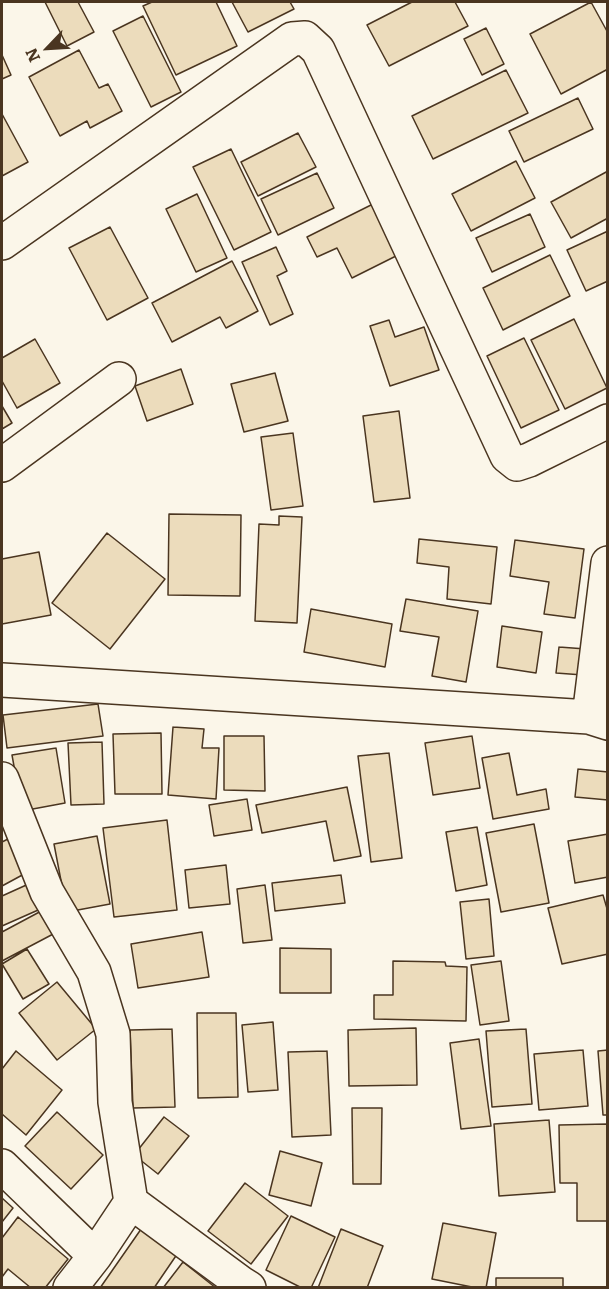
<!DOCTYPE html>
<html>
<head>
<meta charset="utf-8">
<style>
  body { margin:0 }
  #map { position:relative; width:609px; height:1289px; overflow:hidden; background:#fbf6e9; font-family:Literata,serif }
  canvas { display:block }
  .frame { position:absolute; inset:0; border:3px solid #4a3520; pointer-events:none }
  .north { position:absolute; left:18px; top:18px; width:60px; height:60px; -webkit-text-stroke:4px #fbf6e9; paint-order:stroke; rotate:245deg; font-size:16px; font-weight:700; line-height:24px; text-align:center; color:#4a3520 }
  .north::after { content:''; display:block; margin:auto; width:21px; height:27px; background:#4a3520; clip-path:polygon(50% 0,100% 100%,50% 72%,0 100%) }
</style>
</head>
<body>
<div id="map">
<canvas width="609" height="1289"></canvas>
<div class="frame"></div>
<div class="north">N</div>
</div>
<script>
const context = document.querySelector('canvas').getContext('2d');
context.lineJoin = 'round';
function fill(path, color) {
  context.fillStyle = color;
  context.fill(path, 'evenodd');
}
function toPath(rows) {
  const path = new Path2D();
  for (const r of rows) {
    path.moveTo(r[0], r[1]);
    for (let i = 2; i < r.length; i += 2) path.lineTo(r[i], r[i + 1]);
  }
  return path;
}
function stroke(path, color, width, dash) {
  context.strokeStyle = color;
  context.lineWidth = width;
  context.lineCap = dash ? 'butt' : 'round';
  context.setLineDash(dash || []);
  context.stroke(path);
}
const building = toPath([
  [45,2,78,2,94,32,67,46,45,2],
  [152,2,216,2,237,46,176,75,143,6,152,2],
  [232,2,290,2,294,9,248,32,232,2],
  [412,2,455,2,468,26,389,66,367,25,412,2],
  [591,2,608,33,608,69,561,94,530,34,591,2],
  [143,16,181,92,151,107,113,31,143,16],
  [486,28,504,64,482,75,464,39,486,28],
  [79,50,99,88,108,84,122,111,90,128,87,121,60,136,29,77,79,50],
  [2,55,11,75,2,79,2,55],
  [506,70,528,113,433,159,412,116,506,70],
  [578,98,593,129,524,162,509,131,578,98],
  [2,114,28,162,2,176,2,114],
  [298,133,316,167,258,196,241,162,298,133],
  [231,149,271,232,234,250,193,167,231,149],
  [516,161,535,198,471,231,452,194,516,161],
  [608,171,608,218,571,238,551,202,608,171],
  [317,173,334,208,278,235,261,199,317,173],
  [197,194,227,258,196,272,166,209,197,194],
  [373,204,398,255,352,278,337,248,317,257,307,237,373,204],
  [530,214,545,247,492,272,476,238,530,214],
  [110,227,148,298,107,320,69,248,110,227],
  [608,231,608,281,586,291,567,250,608,231],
  [276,247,287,271,277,276,293,314,270,325,242,262,276,247],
  [550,255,570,296,503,330,483,288,550,255],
  [232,261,258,311,226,328,220,317,172,342,152,303,232,261],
  [574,319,607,388,565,409,531,340,574,319],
  [389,320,395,337,424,327,439,370,390,386,370,326,389,320],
  [524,338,559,410,521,428,487,356,524,338],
  [35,339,60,383,17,408,2,381,2,358,35,339],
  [181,369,193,404,147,421,135,386,181,369],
  [275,373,288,421,244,432,231,384,275,373],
  [2,406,12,423,2,429,2,406],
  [399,411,410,498,374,502,363,416,399,411],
  [293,433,303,506,271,510,261,437,293,433],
  [169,514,241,515,240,596,168,595,169,514],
  [279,516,302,517,297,623,255,621,259,524,279,525,279,516],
  [107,533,165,579,110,649,52,603,107,533],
  [419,539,497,547,491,604,447,599,449,567,417,563,419,539],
  [515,540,584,549,575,618,544,614,549,582,510,576,515,540],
  [39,552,51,615,2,624,2,559,39,552],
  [406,599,478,611,466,682,432,676,439,637,400,631,406,599],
  [311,609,392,624,385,667,304,652,311,609],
  [502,626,542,632,536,673,497,667,502,626],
  [559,647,586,649,583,675,556,673,559,647],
  [98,704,103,736,7,748,3,715,98,704],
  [173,727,204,729,202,748,219,748,216,799,168,795,173,727],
  [161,733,162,794,115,794,113,734,161,733],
  [224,736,264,736,265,791,224,790,224,736],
  [472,736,480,788,433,795,425,743,472,736],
  [102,742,104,804,71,805,68,743,102,742],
  [56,748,65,803,22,811,12,755,56,748],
  [389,753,402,858,371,862,358,756,389,753],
  [509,753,517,795,546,789,549,809,493,819,482,758,509,753],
  [578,769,608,772,608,800,575,797,578,769],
  [347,787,361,856,334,861,326,821,262,833,256,805,347,787],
  [247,799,252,830,214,836,209,805,247,799],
  [167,820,177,910,114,917,103,828,167,820],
  [534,824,549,903,501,912,486,833,534,824],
  [477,827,487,885,456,891,446,832,477,827],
  [608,834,608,877,575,883,568,841,608,834],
  [97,836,110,904,67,912,54,844,97,836],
  [8,839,26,873,2,886,2,842,8,839],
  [226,865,230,904,189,908,185,870,226,865],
  [341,875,345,903,275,911,272,883,341,875],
  [33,882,45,907,2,926,2,896,33,882],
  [265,885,272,940,243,943,237,889,265,885],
  [603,895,608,912,608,954,562,964,548,908,603,895],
  [489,899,494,956,466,959,460,902,489,899],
  [45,909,57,932,2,961,2,932,45,909],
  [202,932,209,977,138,988,131,944,202,932],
  [280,948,331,949,331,993,280,993,280,948],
  [27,949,49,984,23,999,2,964,27,949],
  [393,961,445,962,446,966,467,967,466,1021,374,1019,374,995,393,995,393,961],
  [501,961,509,1021,480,1025,471,965,501,961],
  [57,982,96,1029,57,1060,19,1013,57,982],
  [197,1013,236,1013,238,1097,198,1098,197,1013],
  [273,1022,278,1090,248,1092,242,1025,273,1022],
  [416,1028,417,1085,349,1086,348,1030,416,1028],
  [172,1029,175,1107,133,1108,130,1030,172,1029],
  [526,1029,532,1104,492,1107,486,1031,526,1029],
  [479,1039,491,1126,461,1129,450,1043,479,1039],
  [583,1050,588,1106,539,1110,534,1054,583,1050],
  [608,1050,608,1115,603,1115,598,1051,608,1050],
  [16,1051,62,1090,26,1135,2,1114,2,1069,16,1051],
  [327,1051,331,1135,292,1137,288,1052,327,1051],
  [352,1108,382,1108,381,1184,353,1184,352,1108],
  [57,1112,103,1155,71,1189,25,1146,57,1112],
  [164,1117,189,1136,158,1174,134,1155,164,1117],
  [549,1120,555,1192,499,1196,494,1124,549,1120],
  [608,1124,608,1221,577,1221,577,1183,560,1183,559,1125,608,1124],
  [280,1151,322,1163,311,1206,269,1195,280,1151],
  [245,1183,288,1216,251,1264,208,1231,245,1183],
  [2,1198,13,1208,2,1222,2,1198],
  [291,1216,335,1237,311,1288,302,1288,266,1270,291,1216],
  [18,1217,68,1259,45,1288,31,1288,8,1269,2,1277,2,1238,18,1217],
  [146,1222,182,1247,154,1288,100,1288,146,1222],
  [443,1223,496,1233,486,1288,477,1288,432,1279,443,1223],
  [341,1229,383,1246,367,1288,318,1288,341,1229],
  [183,1262,216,1288,163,1288,183,1262],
  [496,1278,563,1278,563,1288,496,1288,496,1278]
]);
fill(building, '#ecdcbc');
stroke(building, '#4a3520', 1.5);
const street = toPath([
  [2,243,292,39,305,38,318,50,507,456,517,464,529,460,608,421],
  [2,465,119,379],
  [2,680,589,717,608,723],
  [589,717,608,563],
  [2,779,47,892,94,972,113,1034,115,1102,131,1202,95,1256,70,1288],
  [2,1166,95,1256],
  [131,1202,241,1283,249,1288]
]);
stroke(street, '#4a3520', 36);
stroke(street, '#fbf6e9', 33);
</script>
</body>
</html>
